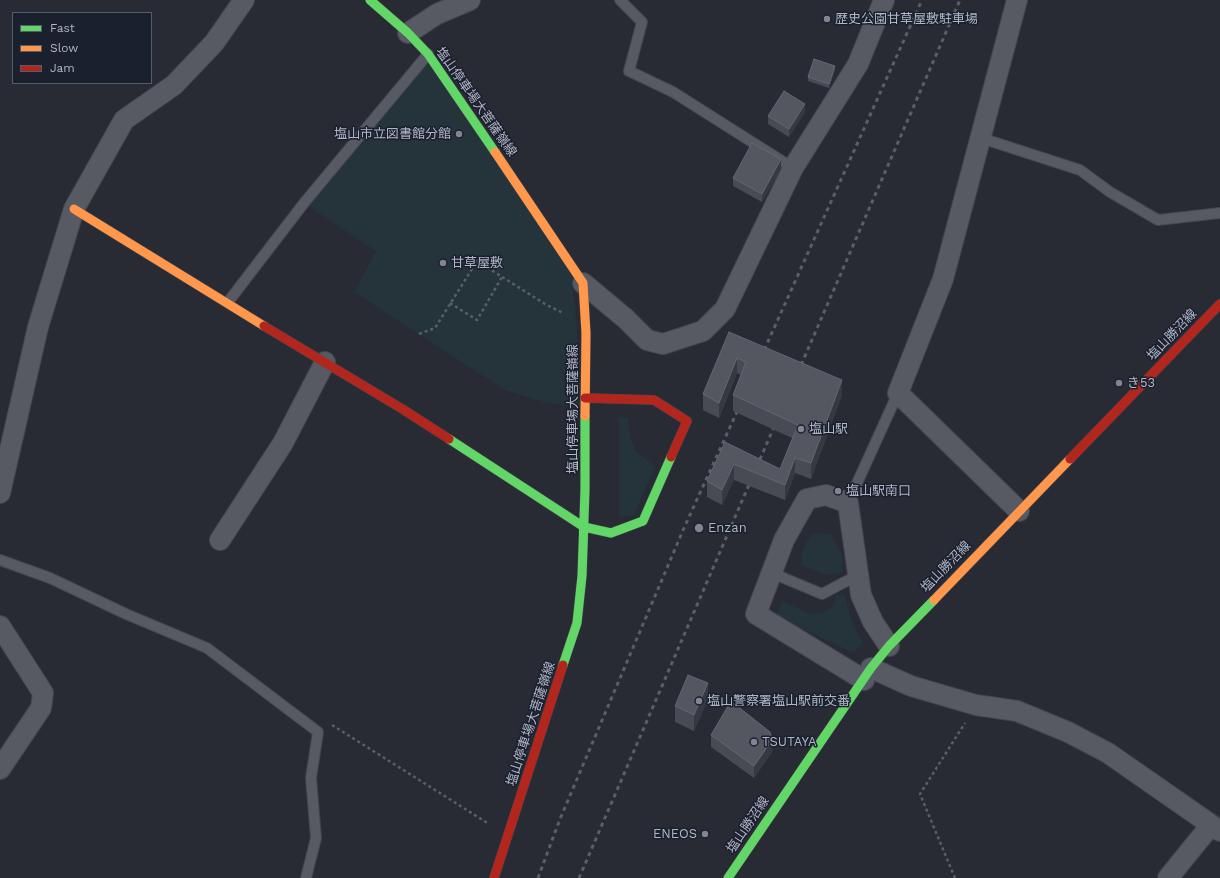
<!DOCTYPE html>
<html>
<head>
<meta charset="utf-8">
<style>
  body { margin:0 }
  #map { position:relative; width:1220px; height:878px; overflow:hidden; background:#282b34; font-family:"Work Sans",sans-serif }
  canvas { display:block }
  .legend { position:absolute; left:12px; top:12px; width:140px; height:72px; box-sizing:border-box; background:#1b202f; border:1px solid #575c6b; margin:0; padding:5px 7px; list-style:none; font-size:12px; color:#b1b5c6 }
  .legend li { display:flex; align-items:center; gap:8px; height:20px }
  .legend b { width:20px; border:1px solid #575c6b }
</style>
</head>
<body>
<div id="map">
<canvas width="1220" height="878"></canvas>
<ul class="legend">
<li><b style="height:5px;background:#63d668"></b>Fast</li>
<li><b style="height:5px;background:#ff974d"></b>Slow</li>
<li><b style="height:5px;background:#b3261e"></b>Jam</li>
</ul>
</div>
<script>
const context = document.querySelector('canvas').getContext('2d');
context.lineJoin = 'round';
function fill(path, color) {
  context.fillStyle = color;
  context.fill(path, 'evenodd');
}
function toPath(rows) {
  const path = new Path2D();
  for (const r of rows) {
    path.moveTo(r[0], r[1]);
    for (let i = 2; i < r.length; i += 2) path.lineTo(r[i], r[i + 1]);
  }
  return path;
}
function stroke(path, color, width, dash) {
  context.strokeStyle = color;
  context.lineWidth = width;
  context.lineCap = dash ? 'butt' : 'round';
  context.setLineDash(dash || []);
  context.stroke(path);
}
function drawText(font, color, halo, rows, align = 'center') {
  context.font = font + ' "Work Sans","Noto Sans JP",sans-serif';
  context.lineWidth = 3;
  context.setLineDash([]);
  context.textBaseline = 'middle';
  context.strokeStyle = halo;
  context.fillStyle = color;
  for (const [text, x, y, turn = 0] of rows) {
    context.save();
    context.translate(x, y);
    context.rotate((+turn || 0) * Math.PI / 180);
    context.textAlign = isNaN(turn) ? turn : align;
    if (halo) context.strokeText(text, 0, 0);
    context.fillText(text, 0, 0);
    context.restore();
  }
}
fill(toPath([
  [428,54,571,265,584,409,544,402,505,390,354,292,376,251,304,203],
  [619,417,628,418,630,436,635,450,655,467,634,515,619,517],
  [813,533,831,534,842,555,843,572,826,575,803,566,801,557,806,543],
  [836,595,845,595,850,616,858,635,863,642,854,653,776,617,782,601,810,614,825,612,833,607]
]), '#25333a');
const lane = toPath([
  [620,0,642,22,629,71,673,92,793,168],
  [981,138,1080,170,1110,192,1158,220,1220,213],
  [228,302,304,203,428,54],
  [848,503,898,393],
  [0,560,50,578,126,614,207,648,318,732,311,778,316,838,306,878],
  [772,573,822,594,858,575]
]);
const street = toPath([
  [1017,0,943,279,898,393,1019,511],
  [408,33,437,14,470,0],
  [583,283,626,319,647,340,663,344,703,331,725,309,793,168,858,64,884,0],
  [0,493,38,327,74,209,124,120,174,85,214,43,244,0],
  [220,540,283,443,325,362],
  [0,626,43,693,41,708,0,769],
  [871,668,911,686,976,705,1017,711,1068,732,1108,753,1220,831],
  [864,680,756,614,784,540,807,499,826,495,848,503,861,595,873,622,889,646],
  [1168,878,1211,825]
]);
const fast = toPath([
  [370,0,408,33,428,54,495,152],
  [449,439,584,527,611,533,643,521,671,457],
  [563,665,577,623,582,576,585,490,585,416],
  [728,878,871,668,889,646,934,600]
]);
const slow = toPath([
  [495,152,583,283,586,333,585,416],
  [74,209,264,326],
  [934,600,1070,459]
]);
const jam = toPath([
  [264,326,404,410,449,439],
  [585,398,654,400,687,421,671,457],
  [1070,459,1220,304],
  [494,878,563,665]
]);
stroke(lane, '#44464d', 12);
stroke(street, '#44464d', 22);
stroke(fast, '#44464d', 10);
stroke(slow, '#44464d', 10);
stroke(jam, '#44464d', 10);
stroke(toPath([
  [450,303,477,320,502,277],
  [419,334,435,328,477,261,545,304,563,313],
  [332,725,489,824],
  [955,878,920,794,965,723]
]), '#5b5e66', 2.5, [3, 3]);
stroke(lane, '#575a63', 10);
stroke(street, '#575a63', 20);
stroke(fast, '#63d668', 9);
stroke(slow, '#ff974d', 9);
stroke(jam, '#b3261e', 9);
stroke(toPath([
  [761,357,922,0],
  [798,372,960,0],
  [538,878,560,819,684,528,741,403],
  [579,878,777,420]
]), '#5b5e66', 3, [4, 4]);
fill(toPath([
  [835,70,829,88,808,81,808,77],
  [805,112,789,137,768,124,768,116],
  [781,168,762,202,733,186,733,178],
  [729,332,842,395,811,479,795,473,785,500,734,480,722,505,707,497,707,481,725,442,780,469,792,438,733,411,733,395,741,375,737,373,719,418,703,410,703,394],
  [708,699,694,731,675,722,675,706],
  [711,735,772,752,754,778,711,747]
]), '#494b54');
fill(toPath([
  [835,66,835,70,829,88,829,84],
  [805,104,805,112,789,137,789,129],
  [781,159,781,168,762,202,762,194],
  [737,358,737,373,719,418,719,403],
  [842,380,842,395,811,479,811,463],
  [795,458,795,473,785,500,785,485],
  [734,464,734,480,722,505,722,490],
  [708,683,708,699,694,731,694,715],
  [772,740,772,752,754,778,754,766]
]), '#373942');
const building = toPath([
  [814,59,835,66,829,84,808,77,814,59],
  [784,91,805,104,789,129,768,116,784,91],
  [752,143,781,159,762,194,733,178,752,143],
  [729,332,842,380,811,463,795,458,785,485,734,464,722,490,707,481,725,442,780,469,798,425,733,395,746,362,737,358,719,403,703,394,729,332],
  [688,675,708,683,694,715,675,706,688,675],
  [731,701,770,732,772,740,754,766,711,735,731,701]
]);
fill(building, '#545660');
stroke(building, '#636570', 1);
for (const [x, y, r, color] of [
  [827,19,4,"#818593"],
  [459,134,4,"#818593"],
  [443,263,4,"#818593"],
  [1119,383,4,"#818593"],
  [801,429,4,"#818593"],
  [838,491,4,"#818593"],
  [699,528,5,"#818593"],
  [699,701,4,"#818593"],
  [754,742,4,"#818593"],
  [705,834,4,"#818593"]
]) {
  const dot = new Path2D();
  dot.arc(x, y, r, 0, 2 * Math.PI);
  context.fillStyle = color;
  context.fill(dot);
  stroke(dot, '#1b202f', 1.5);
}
drawText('13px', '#b1b5c6', '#1b202f', [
  ["歴史公園甘草屋敷駐車場",835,19],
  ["塩山市立図書館分館",451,134,"right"],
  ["甘草屋敷",451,263],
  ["き53",1127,383],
  ["塩山駅",809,429],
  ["塩山駅南口",846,491],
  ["Enzan",708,528],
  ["塩山警察署塩山駅前交番",707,701],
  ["TSUTAYA",762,742],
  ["ENEOS",697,834,"right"]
], 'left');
drawText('13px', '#b1b5c6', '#1b202f', [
  ["塩山停車場大菩薩嶺線",476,102,55],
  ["塩山勝沼線",1172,335,-46],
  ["塩山停車場大菩薩嶺線",573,409,-90],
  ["塩山勝沼線",946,567,-46],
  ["塩山停車場大菩薩嶺線",531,724,-72],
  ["塩山勝沼線",748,825,-56]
]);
</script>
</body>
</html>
